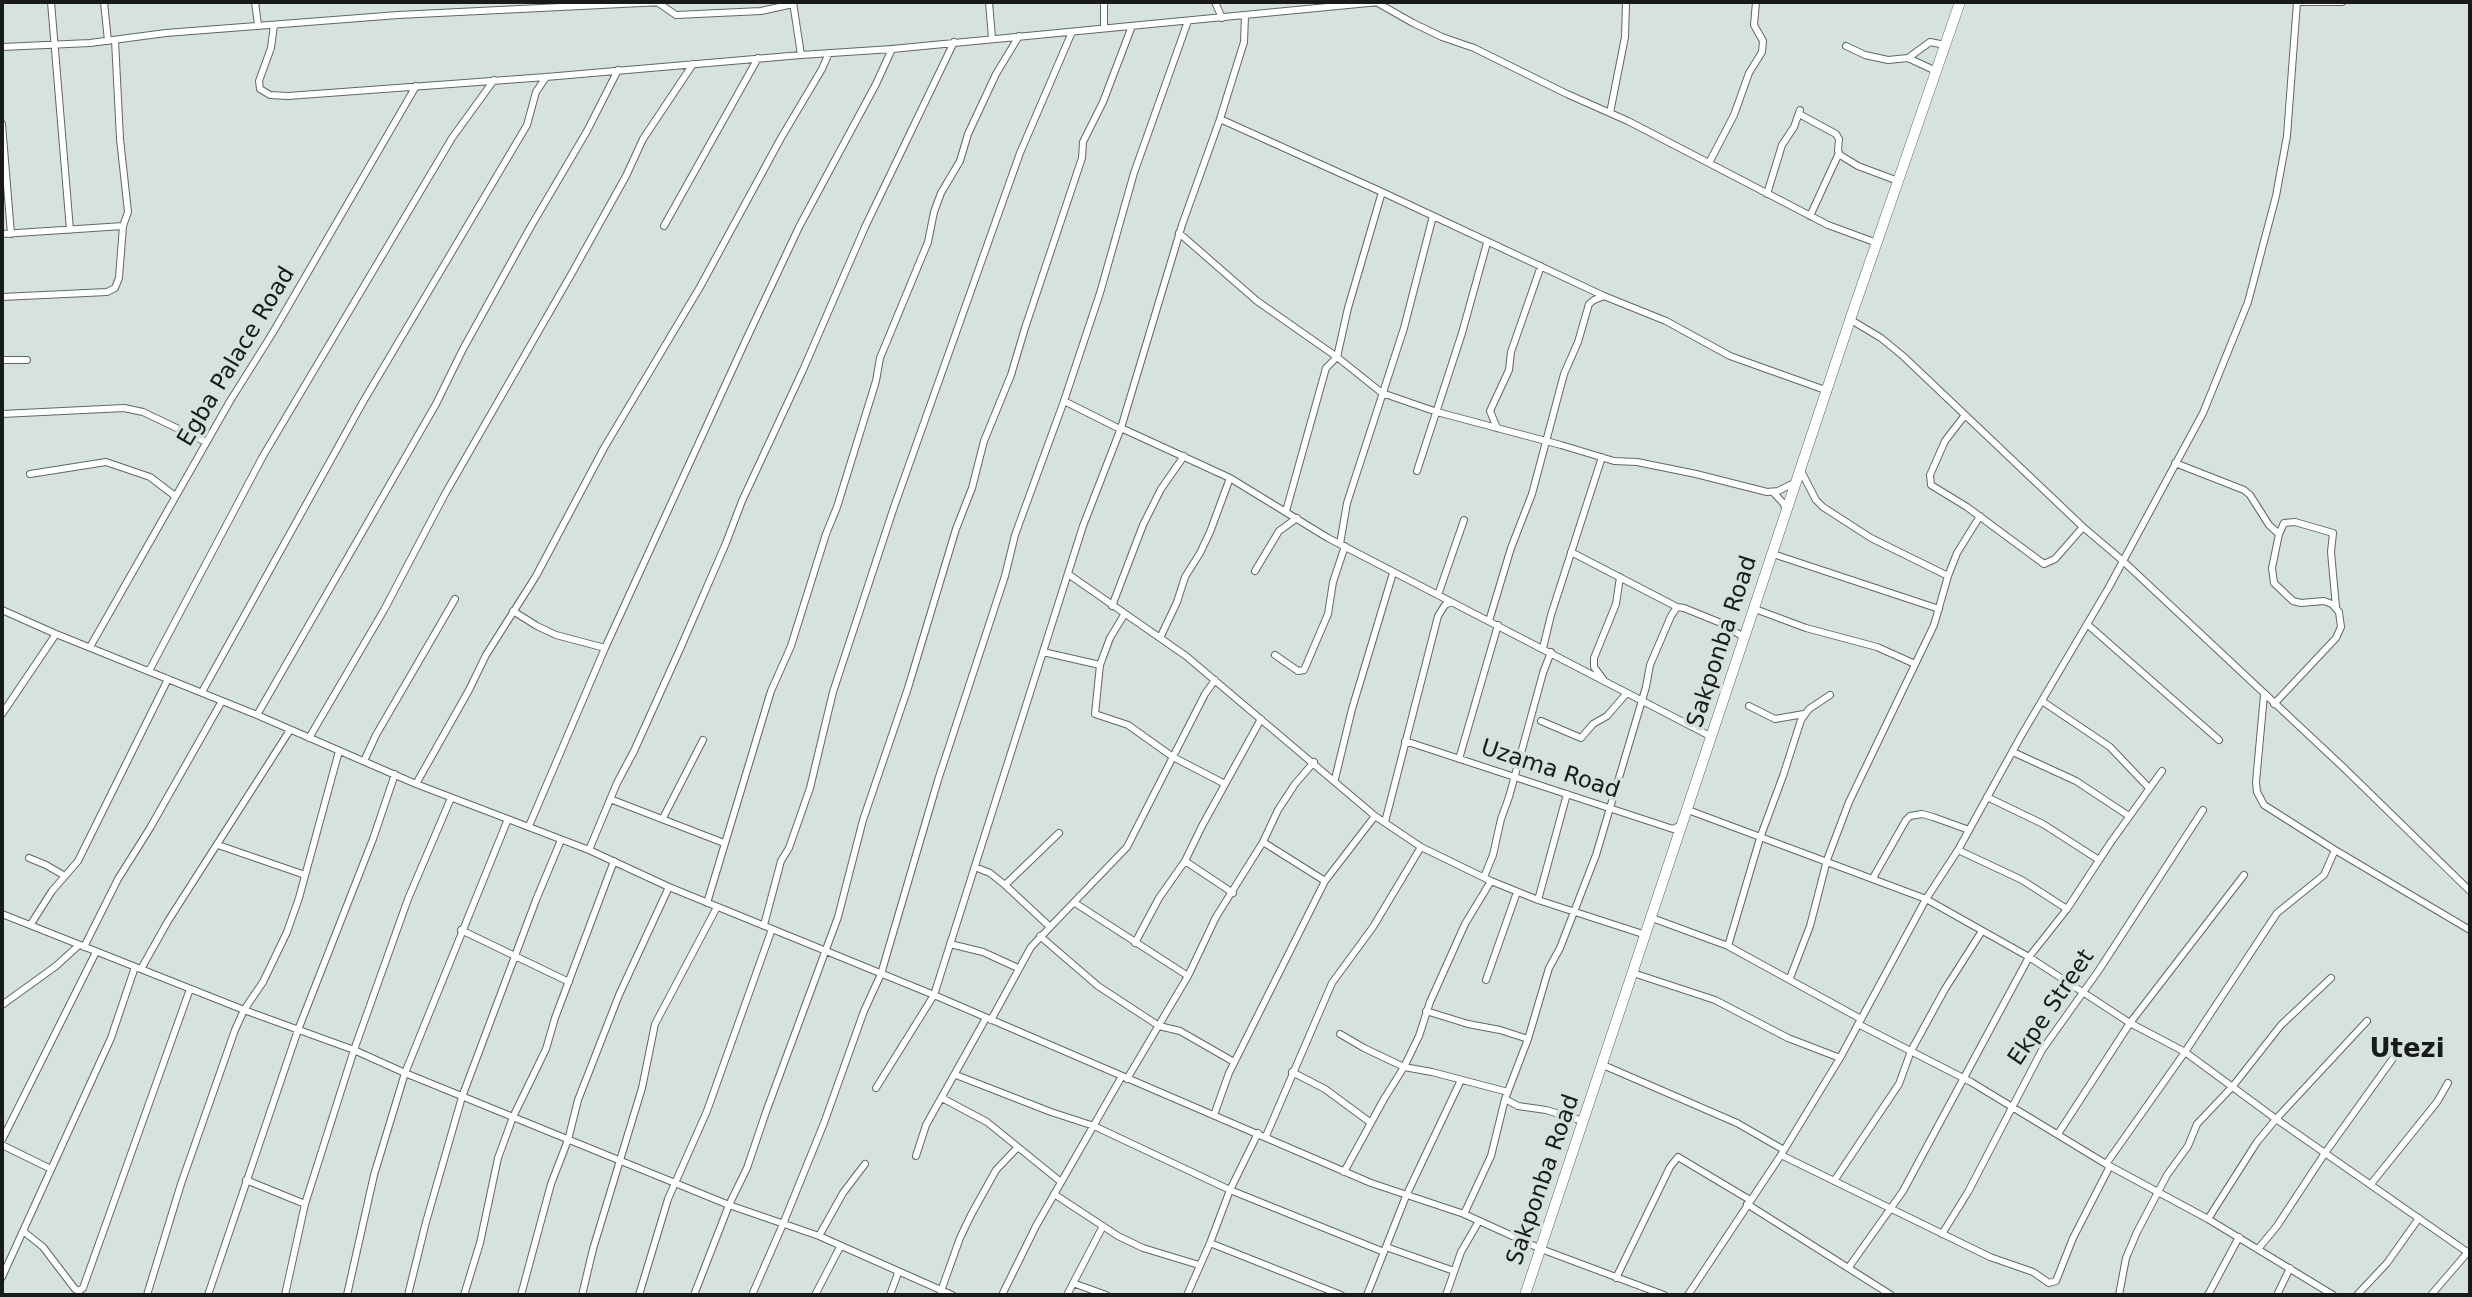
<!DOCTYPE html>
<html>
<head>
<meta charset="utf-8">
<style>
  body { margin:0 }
  #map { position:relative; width:2472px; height:1297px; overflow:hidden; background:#d6e2dd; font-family:"DejaVu Sans",sans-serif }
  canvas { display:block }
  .frame { position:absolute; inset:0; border:4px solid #171b19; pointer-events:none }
</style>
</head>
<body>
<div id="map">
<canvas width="2472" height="1297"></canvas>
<div class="frame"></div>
</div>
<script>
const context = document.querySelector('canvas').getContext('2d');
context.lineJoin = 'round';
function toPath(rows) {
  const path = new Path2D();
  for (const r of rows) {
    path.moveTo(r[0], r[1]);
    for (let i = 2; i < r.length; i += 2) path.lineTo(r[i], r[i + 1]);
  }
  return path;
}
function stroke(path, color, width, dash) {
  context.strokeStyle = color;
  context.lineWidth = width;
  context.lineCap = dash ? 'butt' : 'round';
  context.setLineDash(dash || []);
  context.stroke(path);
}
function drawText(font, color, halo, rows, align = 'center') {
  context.font = font + ' "DejaVu Sans",sans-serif';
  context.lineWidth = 7;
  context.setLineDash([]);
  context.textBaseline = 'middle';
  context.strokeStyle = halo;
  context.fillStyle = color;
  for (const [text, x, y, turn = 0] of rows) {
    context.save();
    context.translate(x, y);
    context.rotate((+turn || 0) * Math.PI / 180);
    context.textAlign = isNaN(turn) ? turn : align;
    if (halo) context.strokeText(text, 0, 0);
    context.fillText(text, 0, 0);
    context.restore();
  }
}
const street = toPath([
  [51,2,70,230],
  [104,2,108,41],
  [255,2,258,25],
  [657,2,676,15,761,11,793,4],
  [793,2,801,55,892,49,1379,2],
  [989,2,992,38],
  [1104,2,1104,28],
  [1215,2,1222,18],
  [1376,2,1413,23,1442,37,1474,48,1567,94,1628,121,1828,225,1877,243],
  [2297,2,2342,2],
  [274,25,271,48,259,81,260,89,270,95,288,96,546,77,801,55],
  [1846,46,1865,55,1888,60,1908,58,1930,42,1945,45],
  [2,47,90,43,166,33,398,15,662,2],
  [1908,58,1936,71],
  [1610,113,1625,37,1626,2],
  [1799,114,1836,134,1839,139,1838,151,1840,155,1858,166,1898,181],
  [1220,119,1382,192,1604,296,1666,321,1730,356,1828,391],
  [2,124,11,234],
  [1709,163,1734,115,1749,73,1762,52,1763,41,1754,25,1756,2],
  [1767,194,1782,145,1794,127,1800,110],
  [1810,216,1839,153],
  [664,226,758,58],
  [1179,233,1257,301,1337,357,1382,393,1437,412,1561,445,1614,461,1637,462,1696,474,1767,492,1778,491,1796,482],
  [2,234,123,226],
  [2,297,107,292,115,288,119,278,123,226,128,212,120,139,115,40],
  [1851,320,1881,338,1903,356,2083,527,2123,561,2344,768,2470,891],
  [2,360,27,360],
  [1064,401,1100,293,1134,173,1188,21],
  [2,414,124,408,143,412,206,442],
  [1965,415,1945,441,1930,475,1931,485,1967,507,2044,564,2055,559,2083,527],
  [1121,428,1230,478,1328,538,1712,737],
  [1497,428,1490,411,1509,370,1511,352,1541,266],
  [2175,463,2244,490,2250,495,2269,525,2279,534],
  [1417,471,1462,333,1487,243],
  [1801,471,1816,500,1823,507,1871,538,1948,576],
  [30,474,106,462,150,477,175,496],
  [1773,492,1784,504,1785,509],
  [1286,511,1326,368,1337,357,1348,308,1382,192],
  [1340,544,1347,503,1404,328,1433,216],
  [1571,552,1677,607],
  [1773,554,1939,609],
  [1255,571,1279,531,1297,518],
  [1068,574,1186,656,1375,816,1421,847,1491,881,1538,900,1646,935],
  [1438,595,1464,520],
  [1112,606,1143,525,1161,489,1184,456],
  [1755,609,1806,628,1877,647,1915,664],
  [2,610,56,634],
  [513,611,537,626,556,635,605,648],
  [1124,615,1110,638,1100,665,1095,714,1128,725,1173,757,1225,784],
  [1489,621,1511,548,1532,494,1564,374,1578,342,1589,304,1594,300,1604,296],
  [2087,624,2219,740],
  [1160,638,1177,602,1185,577,1200,553,1210,532,1230,478],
  [90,647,230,401,272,334,416,86],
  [1543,648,1551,615,1602,457],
  [1043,652,1100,665],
  [1275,655,1298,671,1304,670,1328,614,1333,582,1345,546],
  [149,671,263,456,452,138,494,80],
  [1603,679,1594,667,1594,658,1616,604,1620,577],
  [202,692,363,402,527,125,536,92,546,77],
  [2264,695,2256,782,2257,792,2264,805,2335,850,2470,930],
  [2042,701,2110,747,2149,788],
  [2274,704,2336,638,2341,627,2339,612,2332,604,2324,601,2301,603,2293,601,2274,583,2272,568,2279,534,2284,523,2295,522,2333,533,2331,552,2336,607],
  [1749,706,1775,719,1804,714],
  [2,714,56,634,257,715,416,784,589,850,669,887,934,995,1371,1183,1464,1214,1541,1249,1664,1295],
  [257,715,436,404,463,349,530,228,587,131,618,70],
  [1541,721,1581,738,1593,724,1607,716,1626,694],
  [309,738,384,610,445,494,572,273,626,176,643,139,693,64],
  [1405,741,1673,829,1681,825],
  [2013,752,2076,781,2129,816],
  [1459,759,1498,625],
  [364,761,376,735,455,599],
  [1335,779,1352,709,1393,573],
  [416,784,469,690,486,655,536,576,604,448,700,287,781,138,822,69,829,53],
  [1987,797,2043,824,2099,860],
  [610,799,724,843],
  [1688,810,1926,899,2029,957,2130,1023,2185,1052,2276,1119,2470,1254],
  [663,818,703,740],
  [1385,822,1438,616,1445,605,1451,602],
  [529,826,605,648,745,342,799,227,876,84,892,49],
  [1263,842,1325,881],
  [218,845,305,875],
  [589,850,617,783,634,751,680,649,726,543,742,501,803,370,865,227,954,42],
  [1958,850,2022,880,2067,909],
  [29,858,46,865,65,876],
  [1185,861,1233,893],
  [975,867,990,873,1005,885,1049,926],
  [1484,877,1493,855,1501,819,1509,797,1543,673,1551,652],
  [1873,878,1906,820,1910,816,1922,814,1933,817,1969,830],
  [1005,885,1059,833],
  [1538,900,1567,794],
  [707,903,771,691,791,646,826,534,837,507,876,381,880,358,928,242,934,212,941,193,960,161,968,134,996,74,1019,36],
  [1075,903,1188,976],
  [2,914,244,1010,354,1050,405,1073,729,1205,819,1236,952,1295],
  [1652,918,1728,946,1861,1019],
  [31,924,52,891,78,861,168,679],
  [764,925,781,861,789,848,810,788,833,692,894,507,1020,153,1072,32],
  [461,930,569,982],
  [1040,936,1098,986,1159,1026,1180,1031,1234,1062],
  [1135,943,1159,898,1185,861,1202,826,1261,719],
  [950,944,983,952,1018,968],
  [1728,946,1760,838,1783,776,1801,720,1809,709,1830,695],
  [84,947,118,879,150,828,222,701],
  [141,969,168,921,290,730],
  [1633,973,1715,1000,1788,1038,1840,1058],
  [1790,978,1810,926,1827,860,1849,802,1934,625,1948,576,1957,553,1980,516],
  [1486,980,1517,892],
  [2,1005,56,966,79,945],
  [1426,1011,1468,1024,1500,1030,1528,1039],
  [991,1020,1031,947,1127,847,1205,694,1215,680],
  [1858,1024,1971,1082,2106,1164,2208,1219,2333,1295],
  [1340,1034,1364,1048,1404,1067,1432,1072,1508,1092],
  [1603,1065,1737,1123,1784,1150],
  [1292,1072,1325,1089,1371,1123],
  [956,1075,1051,1112,1094,1126,1230,1190,1384,1252],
  [1127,1079,1188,976,1216,917,1263,842,1278,810,1295,784,1314,762],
  [876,1088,934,995,1083,526,1121,428,1182,225,1220,119,1244,42,1245,16],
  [942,1098,987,1122,1061,1182],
  [1505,1099,1518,1106,1546,1110,1583,1121],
  [1214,1115,1229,1073,1325,881,1375,816],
  [2058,1134,2130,1023,2244,875],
  [1266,1136,1332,983,1373,927,1421,847],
  [2,1140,96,952],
  [2,1145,51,1169],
  [1781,1155,1990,1257,2033,1272,2049,1283,2056,1281,2073,1238,2110,1166],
  [916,1156,926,1125,986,1018],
  [2106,1164,2185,1052,2277,913,2324,875,2335,850],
  [1344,1172,1384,1099,1404,1067,1419,1036,1430,1002,1465,924,1491,881],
  [246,1180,305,1204],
  [1834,1181,1899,1084,1911,1051,1945,989,1982,931],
  [2371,1184,2437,1102,2448,1083],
  [1054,1194,1118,1236,1143,1248,1199,1265],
  [1747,1204,1891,1295],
  [1464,1214,1491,1156,1505,1099,1528,1039,1549,968,1560,948,1596,855,1646,687,1650,665,1671,616,1677,607,1684,608,1721,623,1745,638],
  [2208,1219,2257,1142,2276,1119,2367,1021],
  [23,1231,43,1247,75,1289,79,1291,83,1288,190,989],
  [1942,1234,1968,1192,2042,1050,2099,970,2203,810],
  [819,1236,843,1193,865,1164],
  [1210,1243,1341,1295],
  [1386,1247,1454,1271],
  [2258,1249,2277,1226,2325,1153,2394,1057],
  [1849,1267,1903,1191,2029,957,2067,909,2111,842,2162,771],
  [2,1277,111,1038,135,967],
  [1616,1278,1670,1167,1678,1157,1750,1200],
  [1073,1283,1106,1295],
  [941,1291,960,1238,971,1215,996,1170,1017,1148],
  [147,1295,181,1184,235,1030,244,1010,263,982,287,932,299,898,339,751],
  [208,1295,298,1030,373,839,395,774],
  [285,1295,305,1204,354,1050,408,899,451,798],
  [347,1295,374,1175,405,1073,508,819],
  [408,1295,426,1222,462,1097,536,900,561,840],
  [464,1295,480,1243,498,1158,513,1117,546,1049,555,1018,614,861],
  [521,1295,551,1184,568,1140,578,1100,619,995,669,887],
  [582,1295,593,1249,642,1088,655,1024,717,907],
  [639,1295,668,1199,707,1111,772,929],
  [694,1295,729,1205,747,1168,766,1112,838,917,863,820,908,688,956,529,972,488,984,441,1011,375,1025,328,1082,158,1083,142,1103,102,1132,26],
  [752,1295,783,1224,824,1123,864,1011,881,974,938,780,1005,576,1015,535,1064,401,1120,429],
  [815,1295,840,1247],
  [890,1295,898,1273],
  [1002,1295,1036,1226,1122,1076],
  [1067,1295,1103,1226],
  [1187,1295,1210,1243,1230,1190,1258,1133],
  [1367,1295,1406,1196,1461,1080],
  [1446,1295,1461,1252,1479,1221],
  [1688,1295,1781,1155,1840,1058,1926,899,1958,850,2021,736,2109,587,2203,413,2248,302,2276,196,2287,136,2297,2],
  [2119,1295,2126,1258,2137,1232,2167,1175,2188,1146,2197,1124,2233,1086,2281,1025,2331,978],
  [2208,1295,2239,1237],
  [2277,1295,2290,1268],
  [2357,1295,2387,1263,2419,1218],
  [2431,1295,2468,1252]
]);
const secondary = toPath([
  [1525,1295,1852,314,1960,2]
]);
stroke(street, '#5e6964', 8);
stroke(secondary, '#5e6964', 11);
stroke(street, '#fff', 6);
stroke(secondary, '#fff', 10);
drawText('23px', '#171b19', '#d6e2dd', [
  ["Egba Palace Road",237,357,-59],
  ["Sakponba Road",1723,642,-72],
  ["Uzama Road",1550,770,18],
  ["Ekpe Street",2052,1008,-56],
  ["Sakponba Road",1544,1180,-71]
]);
drawText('bold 26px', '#171b19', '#d6e2dd', [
  ["Utezi",2407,1050]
]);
</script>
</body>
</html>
